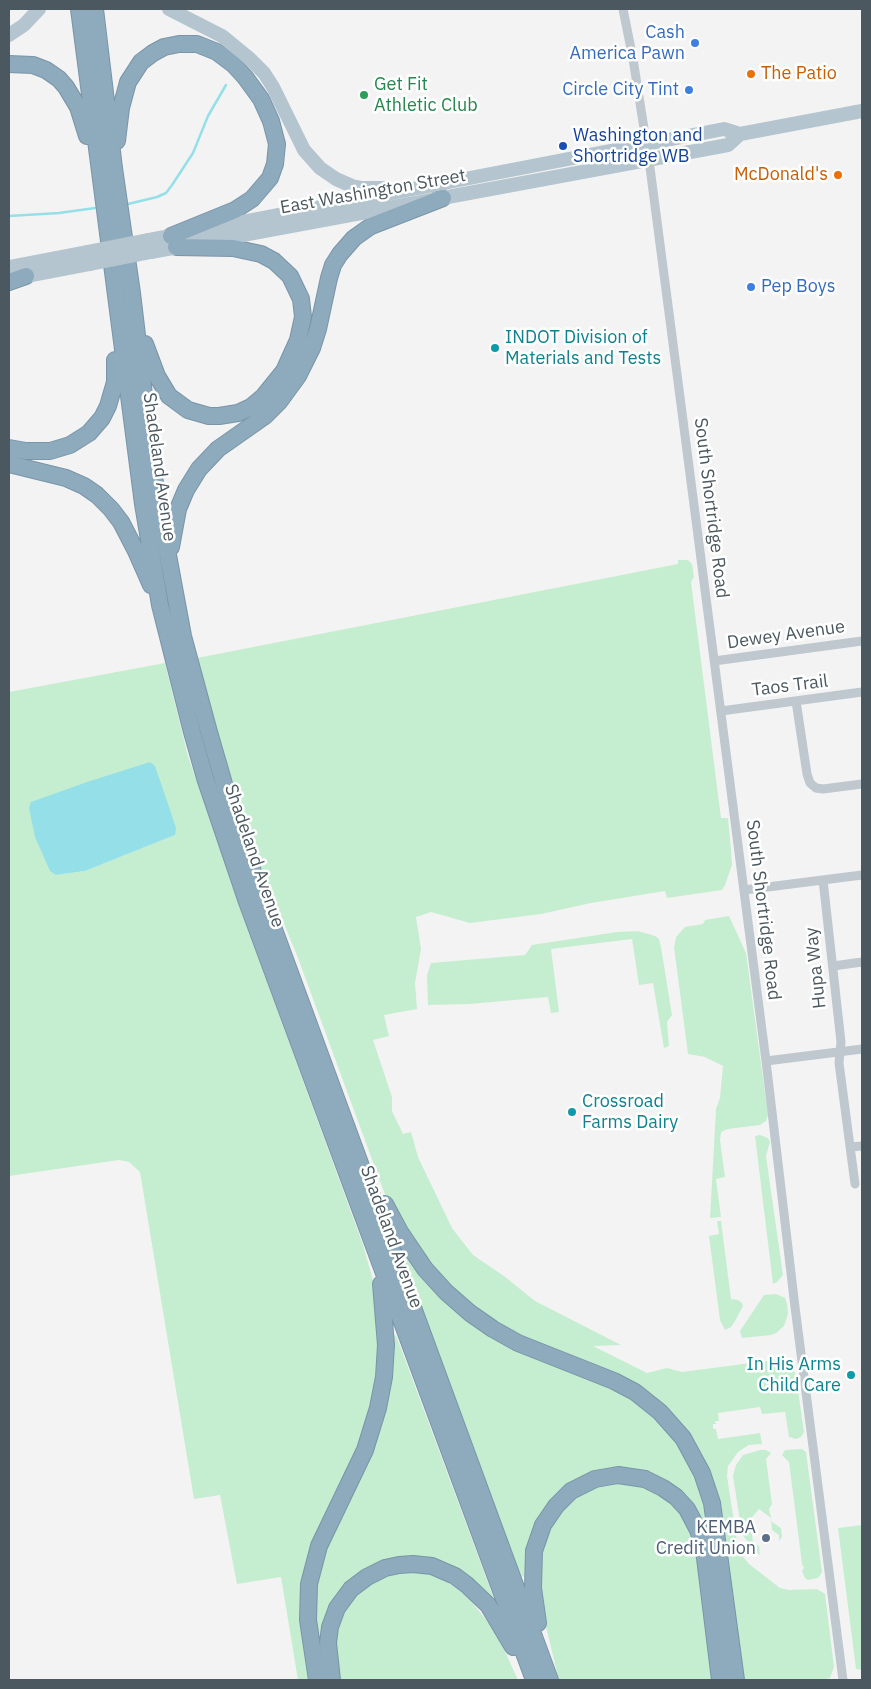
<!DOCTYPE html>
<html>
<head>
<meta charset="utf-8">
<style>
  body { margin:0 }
  #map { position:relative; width:871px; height:1689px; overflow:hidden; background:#f4f3f3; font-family:"IBM Plex Sans",sans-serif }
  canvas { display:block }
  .frame { position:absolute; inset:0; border:10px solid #4b585f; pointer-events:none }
</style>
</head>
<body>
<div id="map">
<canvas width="871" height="1689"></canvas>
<div class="frame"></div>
</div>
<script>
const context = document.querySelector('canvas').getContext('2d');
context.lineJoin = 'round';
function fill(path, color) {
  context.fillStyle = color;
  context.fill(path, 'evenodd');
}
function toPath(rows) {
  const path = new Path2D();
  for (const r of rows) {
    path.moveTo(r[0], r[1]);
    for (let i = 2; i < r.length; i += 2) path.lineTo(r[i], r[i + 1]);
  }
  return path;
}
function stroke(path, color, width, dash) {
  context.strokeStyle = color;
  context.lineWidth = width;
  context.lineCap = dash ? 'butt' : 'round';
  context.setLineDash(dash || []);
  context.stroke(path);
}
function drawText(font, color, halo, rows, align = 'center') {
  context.font = font + ' "IBM Plex Sans",sans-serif';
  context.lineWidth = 5;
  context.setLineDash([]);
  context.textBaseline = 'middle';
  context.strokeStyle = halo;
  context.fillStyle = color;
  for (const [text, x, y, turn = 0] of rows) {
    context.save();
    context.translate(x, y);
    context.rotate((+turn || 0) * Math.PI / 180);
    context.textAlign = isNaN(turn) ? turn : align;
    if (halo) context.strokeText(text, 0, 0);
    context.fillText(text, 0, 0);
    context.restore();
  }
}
fill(toPath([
  [678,560,688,560,692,564,694,577,691,582,721,818,728,818,731,849,732,865,725,885,722,890,667,898,665,891,591,903,541,914,470,923,431,912,416,917,421,949,415,983,417,1009,384,1015,389,1036,373,1040,392,1097,392,1111,403,1134,411,1132,418,1157,452,1228,473,1255,504,1276,535,1301,621,1345,593,1346,647,1373,667,1368,682,1372,774,1360,784,1362,794,1371,796,1376,804,1432,801,1437,796,1439,789,1437,785,1412,762,1414,760,1407,718,1413,719,1421,715,1421,716,1424,713,1424,713,1429,716,1429,718,1439,760,1433,762,1444,749,1445,738,1452,728,1466,727,1476,738,1548,739,1552,749,1564,780,1588,789,1590,817,1589,825,1594,834,1667,830,1678,823,1680,744,1680,721,1509,662,1407,508,1332,451,1290,403,1229,384,1192,298,958,259,863,216,731,197,658,678,564],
  [165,663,188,756,208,815,232,886,363,1245,375,1287,380,1364,364,1433,316,1533,311,1680,298,1680,281,1577,237,1584,220,1495,194,1499,140,1172,129,1162,119,1160,9,1176,9,692],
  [175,835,85,871,56,875],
  [729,916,746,953,768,1115,766,1121,760,1125,728,1129,721,1132,720,1140,725,1177,716,1179,721,1217,710,1218,716,1109,720,1098,723,1066,705,1057,688,1054,674,947,676,937,685,927,703,924,705,920],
  [638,931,655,936,659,939,661,947,672,1015,667,1022,669,1046,664,1048,653,983,639,985,632,939,551,949,559,1012,551,1013,548,997,470,1004,428,1005,427,975,431,963,525,955,532,945,617,932],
  [760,1135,768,1138,770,1142,766,1156,783,1275,777,1282,773,1284,755,1136],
  [717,1221,721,1221,731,1299,738,1300,742,1303,743,1306,735,1321,731,1327,725,1330,720,1320,709,1236,719,1234],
  [401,1242,446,1298,617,1386,673,1431,702,1484,718,1588,703,1530,643,1474,557,1495,527,1576,521,1577,410,1276,395,1244],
  [776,1294,785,1298,787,1304,788,1314,784,1326,776,1333,771,1335,742,1338,740,1331,764,1295],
  [396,1335,496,1604,437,1562,349,1584,324,1663,313,1629,317,1563,349,1493,390,1337],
  [802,1449,806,1452,822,1572,818,1578,808,1580,805,1578,802,1571,804,1568,802,1564,789,1462,782,1455,785,1450],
  [760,1450,766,1450,771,1453,766,1459,772,1504,769,1509,772,1522,781,1528,782,1537,779,1541,779,1535,772,1530,771,1518,759,1509,750,1520,753,1542,759,1546,760,1555,752,1548,742,1534,733,1476,736,1465,743,1455],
  [625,1482,644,1485,676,1504,696,1541,712,1680,559,1680,545,1623,541,1597,541,1547,557,1514,579,1493,604,1484],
  [862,1525,862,1670,856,1669,838,1528],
  [401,1570,428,1573,436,1576,443,1579,468,1597,494,1630,502,1645,518,1680,340,1680,336,1655,335,1633,349,1601,372,1580]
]), '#c5eed0');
fill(toPath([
  [150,762,155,766,167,801,176,828,175,835,85,871,56,875,50,871,35,837,29,808,31,802,90,781]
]), '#95e0e8');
stroke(toPath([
  [128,204,157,197,166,193,172,185,193,153,208,116,226,85],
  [9,216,59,213,95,208]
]), '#95e0e8', 2.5);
const motorway = toPath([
  [79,9,143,504,160,605,192,732,205,778,247,902,534,1680],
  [95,9,114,168,132,293,153,471,160,512,183,636,209,732,229,801,254,875,550,1680],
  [9,64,33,65,46,70,59,79,66,87,78,107,87,136],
  [117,141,121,108,128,82,141,62,153,53,164,47,179,44,197,44,217,52,233,64,245,77,261,99,271,121,277,144,275,164,270,178,252,199,235,210,171,236],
  [9,282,26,276],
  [145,344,157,376,169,396,188,410,209,416,219,416,238,413,251,407,263,397,284,371,298,340,303,317,301,299,290,276,274,261,261,254,233,248,176,247],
  [9,448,26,451,50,451,70,445,89,433,102,418,108,406,115,382,115,360],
  [9,464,66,478,84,486,97,495,111,509,121,522,136,551,151,585],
  [171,547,178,509,186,490,199,469,218,449,265,416,279,402,298,376,312,348,318,329,329,278,333,265,340,254,354,238,371,226,443,198],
  [385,1204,400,1232,425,1269,446,1292,470,1313,493,1329,518,1343,614,1381,635,1392,660,1412,683,1438,702,1473,712,1503,736,1680],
  [538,1623,533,1588,534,1551,543,1525,556,1506,571,1491,595,1479,618,1475,645,1479,663,1488,676,1497,687,1509,698,1530,704,1550,720,1680],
  [317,1680,308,1620,309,1584,319,1546,365,1450,378,1408,384,1377,386,1345,381,1284],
  [332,1680,328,1643,330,1627,337,1608,351,1589,367,1577,385,1568,399,1565,413,1564,432,1566,455,1576,467,1585,488,1605,513,1647]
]);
stroke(motorway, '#7995a9', 18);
stroke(toPath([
  [623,9,633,59,649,160,680,397,766,1061,795,1307,843,1680],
  [714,661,862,641],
  [796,701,807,774,810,783,816,788,823,789,862,784],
  [721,711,862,692],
  [823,880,841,1042,839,1063,855,1184],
  [744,890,862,875],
  [833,966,862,962],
  [766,1061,862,1049],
  [850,1147,862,1146]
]), '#bfc8ce', 9);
stroke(toPath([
  [169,9,222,36,250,59,264,73,273,87,304,150,320,168,336,179,352,186,362,188,383,188],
  [9,35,24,25,39,9],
  [148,240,724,129,740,134,862,111],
  [151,252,728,145,740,134],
  [9,267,87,252],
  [17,278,90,264]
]), '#b4c5cf', 14);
stroke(motorway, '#8eaabd', 16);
stroke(toPath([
  [87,252,148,240],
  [90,264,151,252]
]), '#b4c5cf', 14);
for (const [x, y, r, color] of [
  [695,43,5,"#3f7fe0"],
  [751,74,5,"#e8710a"],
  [689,90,5,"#3f7fe0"],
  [364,95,5,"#2e9e5b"],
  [563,146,5,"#1a4fb4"],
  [838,175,5,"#e8710a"],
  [751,287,5,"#3f7fe0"],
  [495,348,5,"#0f9aa8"],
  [572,1112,5,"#0f9aa8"],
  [851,1375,5,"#0f9aa8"],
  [766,1538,5,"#5c6f8a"]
]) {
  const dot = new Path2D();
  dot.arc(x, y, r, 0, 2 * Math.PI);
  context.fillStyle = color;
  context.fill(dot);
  stroke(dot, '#fff', 2);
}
drawText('18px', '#366cbe', '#fff', [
  ["Cash",685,33],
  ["America Pawn",685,54],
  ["Circle City Tint",679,90],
  ["Pep Boys",761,287,"left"]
], 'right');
drawText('18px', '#c56008', '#fff', [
  ["The Patio",761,74],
  ["McDonald's",828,175,"right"]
], 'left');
drawText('18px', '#27864d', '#fff', [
  ["Get Fit",374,85],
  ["Athletic Club",374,106]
], 'left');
drawText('18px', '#164399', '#fff', [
  ["Washington and",573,136],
  ["Shortridge WB",573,157]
], 'left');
drawText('18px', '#4b585f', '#fff', [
  ["East Washington Street",373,192,-10],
  ["Shadeland Avenue",159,467,82],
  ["South Shortridge Road",711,508,83],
  ["Dewey Avenue",786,635,-8],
  ["Taos Trail",790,686,-7],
  ["Shadeland Avenue",254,856,71],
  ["South Shortridge Road",763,910,83],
  ["Hupa Way",816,968,-96],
  ["Shadeland Avenue",391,1237,70]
]);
drawText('18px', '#0d838f', '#fff', [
  ["INDOT Division of",505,338],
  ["Materials and Tests",505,359],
  ["Crossroad",582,1102],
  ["Farms Dairy",582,1123],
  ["In His Arms",841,1365,"right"],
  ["Child Care",841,1386,"right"]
], 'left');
drawText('18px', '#4e5e75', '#fff', [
  ["KEMBA",756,1528],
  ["Credit Union",756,1549]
], 'right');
</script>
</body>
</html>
